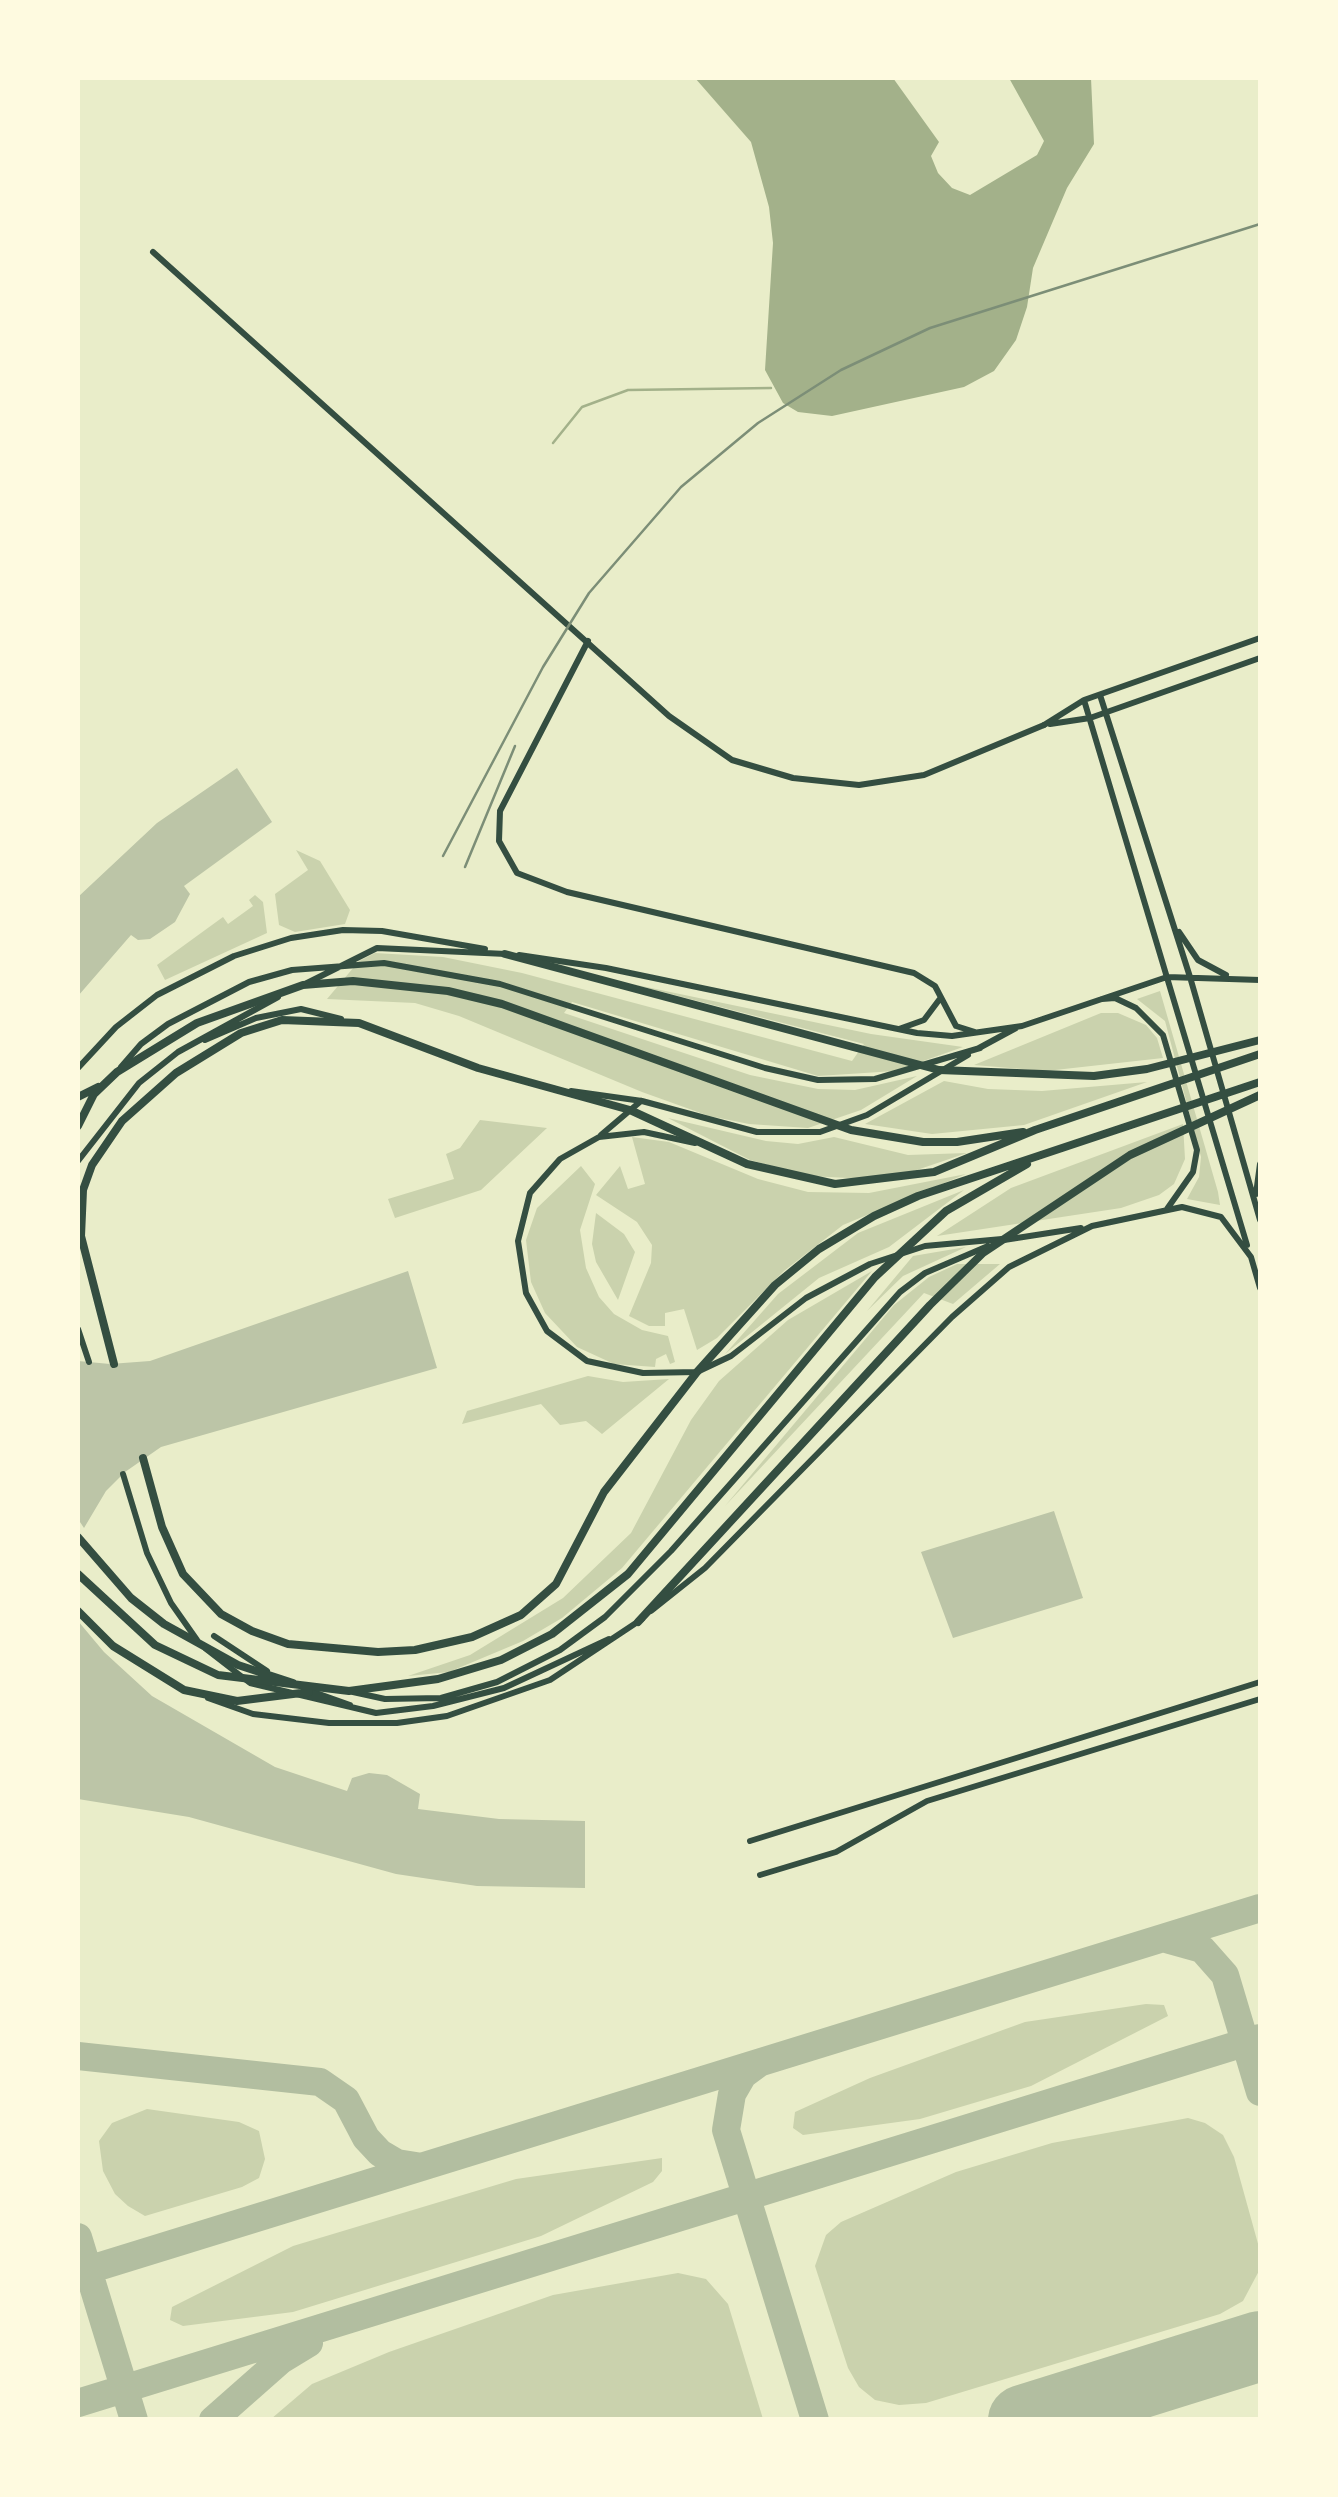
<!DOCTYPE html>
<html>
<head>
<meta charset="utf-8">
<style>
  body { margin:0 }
  #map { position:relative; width:1338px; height:2497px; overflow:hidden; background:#e9edc9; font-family:"Asap Condensed",sans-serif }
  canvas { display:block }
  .frame { position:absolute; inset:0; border:80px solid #fefae0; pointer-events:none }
</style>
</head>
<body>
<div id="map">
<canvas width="1338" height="2497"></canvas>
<div class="frame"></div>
</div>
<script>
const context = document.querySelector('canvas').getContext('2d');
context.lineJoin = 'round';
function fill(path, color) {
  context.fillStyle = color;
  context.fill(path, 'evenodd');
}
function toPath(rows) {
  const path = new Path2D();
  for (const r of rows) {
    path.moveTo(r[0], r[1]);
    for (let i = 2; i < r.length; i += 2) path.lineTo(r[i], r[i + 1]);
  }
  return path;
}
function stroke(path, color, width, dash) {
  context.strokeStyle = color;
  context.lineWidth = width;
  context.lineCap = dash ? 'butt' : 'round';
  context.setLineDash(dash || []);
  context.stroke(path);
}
fill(toPath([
  [296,850,320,861,350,910,345,924,295,932,279,925,275,894,308,870],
  [255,895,263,902,267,933,165,980,157,965,223,917,228,924,253,906,249,900],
  [375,953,443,957,522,973,852,1061,864,1044,632,984,871,1034,963,1047,895,1071,818,1076,572,1002,564,1013,750,1075,818,1089,855,1090,917,1076,861,1110,808,1128,749,1124,709,1116,642,1092,459,1016,415,1003,327,999,359,961],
  [1160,991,1218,1192,1220,1205,1187,1199,1199,1177,1201,1157,1165,1021,1137,999],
  [1101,1013,1118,1013,1146,1025,1157,1038,1163,1058,1046,1071,974,1065],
  [944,1081,988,1089,1042,1091,1147,1082,1024,1125,932,1134,865,1124],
  [668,1118,766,1141,798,1144,834,1137,908,1155,967,1153,902,1175,868,1179,809,1176,750,1160],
  [480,1120,547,1128,481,1190,395,1218,388,1199,454,1179,446,1154,460,1148],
  [1183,1124,1185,1159,1174,1184,1159,1195,1121,1208,937,1236,1011,1188],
  [632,1137,669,1142,758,1179,808,1192,869,1193,966,1174,843,1225,784,1271,717,1338,697,1350,684,1309,665,1313,665,1326,649,1326,629,1316,651,1263,652,1245,637,1222,596,1195,620,1166,628,1189,645,1184],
  [581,1166,595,1184,580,1230,586,1268,599,1297,614,1314,642,1330,668,1336,675,1362,670,1364,666,1354,656,1359,655,1367,614,1364,577,1347,545,1313,531,1282,526,1240,537,1208],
  [964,1190,889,1247,819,1278,725,1354,778,1294,858,1233],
  [596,1213,624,1234,635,1252,618,1300,596,1262,592,1244],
  [966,1247,903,1276,867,1311,913,1256],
  [957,1264,1000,1264,953,1304,924,1293,725,1506,894,1305,929,1277],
  [872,1271,622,1568,562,1618,523,1641,449,1672,408,1676,470,1655,563,1598,631,1533,691,1420,719,1381,788,1320],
  [588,1376,623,1382,669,1379,602,1434,586,1421,560,1425,541,1404,462,1424,467,1411],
  [1146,2004,1164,2005,1168,2016,1031,2086,920,2119,803,2135,793,2128,795,2112,870,2078,1025,2022],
  [147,2109,239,2122,259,2131,265,2159,259,2178,242,2187,145,2216,128,2206,115,2194,103,2171,99,2141,112,2123],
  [1188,2118,1205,2123,1223,2135,1234,2157,1260,2251,1260,2269,1243,2301,1220,2314,926,2403,899,2405,875,2400,859,2387,848,2368,815,2266,826,2235,841,2222,956,2172,1052,2143],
  [662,2158,662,2171,653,2182,541,2236,293,2312,183,2326,170,2320,172,2307,293,2246,516,2179],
  [678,2273,706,2279,728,2304,763,2419,271,2419,312,2384,389,2352,553,2295]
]), '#cad2ad');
fill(toPath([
  [695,78,893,78,939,142,931,156,938,173,952,188,970,195,1037,155,1044,141,1009,78,1091,78,1094,144,1067,188,1033,268,1027,307,1016,340,994,371,964,387,832,416,798,412,783,403,765,370,773,243,769,207,751,142]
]), '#a3b18a');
stroke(toPath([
  [553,443,582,407,628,390,771,388]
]), '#a3b18a', 2.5);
stroke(toPath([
  [1166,1939,1202,1949,1225,1975,1260,2092],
  [78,2056,320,2082,346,2100,366,2138,380,2153,397,2163,422,2167],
  [758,2064,743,2075,732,2094,726,2130,815,2420],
  [78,2237,134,2420],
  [78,2273,1260,1908],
  [1253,2349,1260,2343],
  [78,2403,1260,2038],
  [213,2420,281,2360,309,2343]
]), '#b2bea0', 28);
stroke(toPath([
  [1023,2420,1260,2346]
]), '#b2bea0', 70);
fill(toPath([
  [237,768,272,822,184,886,190,894,175,922,150,939,138,940,131,935,78,996,78,897,157,823],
  [408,1271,437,1368,161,1447,125,1472,106,1491,84,1528,78,1519,78,1361,110,1364,150,1361],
  [1054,1511,1083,1598,953,1638,921,1552],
  [78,1621,104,1652,152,1696,275,1767,347,1791,352,1778,369,1773,387,1775,420,1794,418,1809,499,1819,585,1821,585,1888,477,1886,396,1874,189,1817,78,1799]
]), '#bcc5a7');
stroke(toPath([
  [153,252,669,716,732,760,793,778,859,785,924,775,1044,725],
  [750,1841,1260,1682],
  [760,1875,836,1852,927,1801,1260,1699]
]), '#344e41', 6);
stroke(toPath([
  [588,641,500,811,499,841,517,873,567,892,914,973,935,986,956,1026,975,1032],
  [1100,695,1190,977,1260,1220],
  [1084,700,1247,1245],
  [1050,724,1090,718,1260,658],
  [1044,725,1084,700,1260,638],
  [1179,932,1198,960,1226,975],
  [519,955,606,968,917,1033,952,1036,1022,1026,1167,977,1260,980],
  [307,983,377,948,506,954],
  [1102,999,1115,998,1136,1008,1163,1035,1197,1150,1193,1172,1167,1209],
  [899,1029,924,1020,939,1000],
  [205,1040,256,1018,301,1009,341,1019],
  [979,1048,1016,1028],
  [121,1067,141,1044,168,1024,249,982,292,970,384,963,500,984,765,1068,818,1080,875,1079,980,1048],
  [78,1068,116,1027,157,995,234,956,291,938,343,930,382,931,485,949],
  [571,1091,642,1101,757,1132,820,1132,867,1115,968,1055],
  [601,1135,641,1101],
  [695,1143,644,1132,599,1137,560,1159,530,1193,518,1241,526,1293,547,1331,587,1361,643,1373,697,1372,731,1356,806,1298,870,1264,925,1246,1002,1239],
  [78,1161,139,1083,178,1052,278,997],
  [1256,1194,1260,1164],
  [1004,1240,1081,1228],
  [1251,1257,1260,1288],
  [78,1329,89,1362],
  [123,1474,147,1553,171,1603,197,1640],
  [651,1611,705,1568,952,1317,1009,1267,1092,1226,1182,1207,1221,1217,1251,1257],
  [214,1636,267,1671],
  [206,1649,250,1683,376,1713,433,1706,504,1688,609,1639],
  [305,1689,350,1705],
  [353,1692,385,1699,441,1698,497,1682,560,1650,605,1617,671,1551,900,1292,925,1273,988,1246],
  [208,1698,253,1714,329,1723,397,1723,447,1716,550,1680,642,1619]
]), '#344e41', 6);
stroke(toPath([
  [505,954,939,1070,1094,1076,1147,1069,1260,1040],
  [78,1097,98,1087],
  [78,1126,94,1094,117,1072,197,1023,303,985,353,981,448,991,502,1004,851,1130,923,1142,957,1142,1023,1132],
  [114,1364,81,1236,83,1190,92,1165,122,1121,176,1073,241,1033,282,1020,359,1023,478,1068,630,1110,747,1164,835,1184,934,1172,1035,1130,1260,1054],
  [143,1458,162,1527,183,1574,221,1614,252,1631,288,1644,378,1652,415,1650,472,1637,521,1615,556,1584,604,1492,697,1372,775,1285,819,1249,874,1216,918,1196,1260,1082],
  [78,1537,131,1598,164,1624,238,1665,293,1683],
  [78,1574,155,1645,218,1675,349,1691,438,1679,501,1660,552,1634,628,1574,875,1277,946,1211,1027,1164],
  [78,1611,113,1646,184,1690,237,1701,309,1692],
  [638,1622,930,1305,983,1253,1130,1155,1260,1095]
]), '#344e41', 8);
stroke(toPath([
  [443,856,543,667,589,593,681,487,758,423,841,370,930,328,1260,224],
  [465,867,515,746]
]), '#7c8e77', 2.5);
</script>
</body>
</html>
